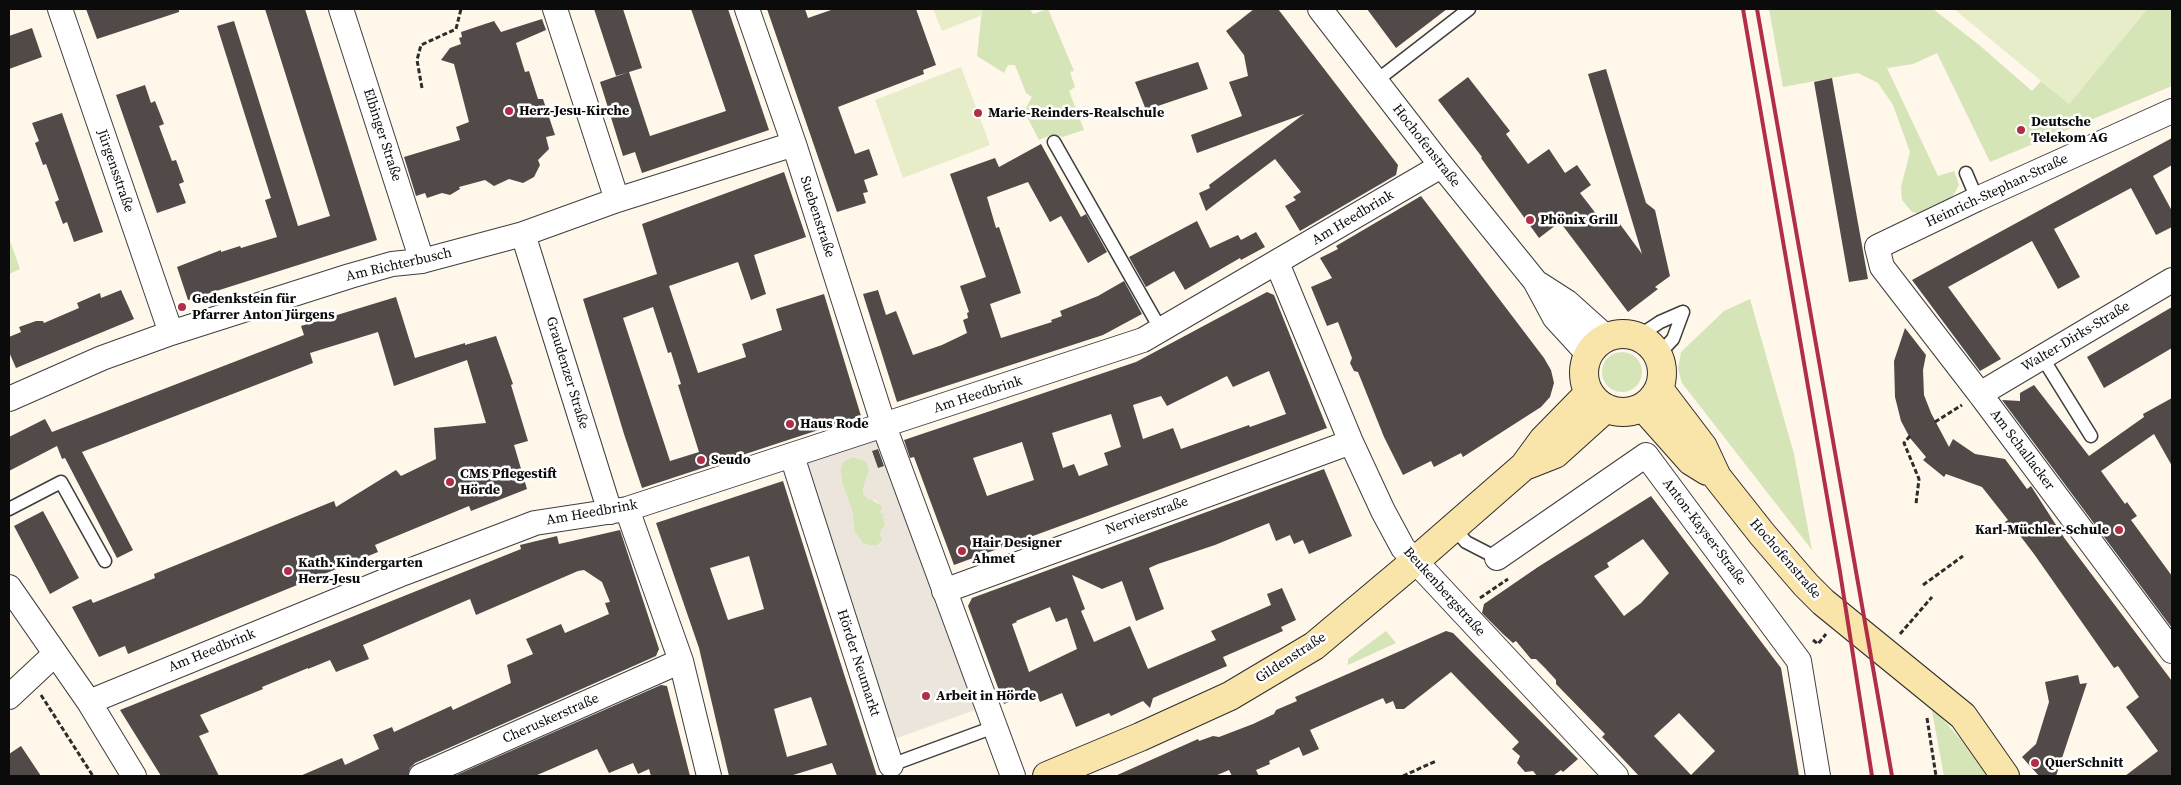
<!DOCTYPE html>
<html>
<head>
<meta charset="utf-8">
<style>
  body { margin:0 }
  #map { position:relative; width:2181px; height:785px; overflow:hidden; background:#fef7ea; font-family:"Source Serif 4",serif }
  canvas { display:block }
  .frame { position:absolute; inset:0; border:10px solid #0b0b0b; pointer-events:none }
</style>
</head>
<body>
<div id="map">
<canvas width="2181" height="785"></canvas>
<div class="frame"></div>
</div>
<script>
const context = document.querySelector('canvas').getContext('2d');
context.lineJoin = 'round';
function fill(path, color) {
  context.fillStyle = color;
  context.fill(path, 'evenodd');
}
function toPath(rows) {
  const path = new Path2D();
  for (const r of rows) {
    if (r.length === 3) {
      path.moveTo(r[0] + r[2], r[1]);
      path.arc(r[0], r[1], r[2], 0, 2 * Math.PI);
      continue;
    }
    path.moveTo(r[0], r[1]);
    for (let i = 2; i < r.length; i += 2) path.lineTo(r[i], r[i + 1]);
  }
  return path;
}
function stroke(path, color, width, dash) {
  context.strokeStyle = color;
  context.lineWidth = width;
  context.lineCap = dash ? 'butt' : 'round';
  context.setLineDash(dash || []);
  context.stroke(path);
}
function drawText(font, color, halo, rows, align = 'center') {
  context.font = font + ' "Source Serif 4",serif';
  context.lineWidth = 5;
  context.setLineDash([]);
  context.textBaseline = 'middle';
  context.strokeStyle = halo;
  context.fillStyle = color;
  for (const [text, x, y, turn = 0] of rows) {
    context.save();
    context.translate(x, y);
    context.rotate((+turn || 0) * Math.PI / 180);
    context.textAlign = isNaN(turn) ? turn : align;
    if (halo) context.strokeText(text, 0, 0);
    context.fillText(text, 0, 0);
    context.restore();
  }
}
fill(toPath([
  [982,9,1030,9,1033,14,1048,9,1074,71,1070,72,1075,87,1069,91,1084,130,1063,137,1051,135,1039,140,1024,111,1032,97,1026,93,1015,65,1008,65,1004,73,977,56],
  [1769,9,1933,9,1978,44,2032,91,2041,81,2069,104,2147,9,2172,9,2172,86,1990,162,1937,53,1913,64,1887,68,1938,176,1954,171,1959,185,1953,196,1944,203,1922,214,1912,212,1902,200,1901,187,1910,152,1893,105,1878,83,1858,73,1783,87],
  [9,238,20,269,9,274],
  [1750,299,1794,454,1812,550,1682,383,1678,369,1681,352,1724,311],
  [1622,372,20],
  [853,457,866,461,869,469,863,490,864,495,882,506,885,525,881,531,883,540,876,546,863,544,854,531,852,511,842,483,840,469,844,461],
  [1386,631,1396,643,1348,665,1348,659],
  [1931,706,1962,741,1987,776,1944,776]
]), '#d6e5b7');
fill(toPath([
  [933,9,982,9,980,16,942,31],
  [1954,9,2147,9,2069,104],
  [961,67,990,145,903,178,875,100]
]), '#e6edc8');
fill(toPath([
  [883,438,980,708,892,740,800,464],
  [882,447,888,464,878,467,872,451],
  [853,457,866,461,869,469,863,490,864,495,869,500,875,500,882,506,880,513,883,514,885,525,879,534,883,540,876,546,863,544,854,531,852,511,842,483,840,469,844,461]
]), '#ece5db');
fill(toPath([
  [86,9,179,9,179,12,97,39],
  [265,9,305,9,377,240,188,300,177,267,221,250,221,252,240,246,241,248,277,237,265,200,271,198,217,26,234,21,298,226,330,216],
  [594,9,623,9,642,68,629,72,650,136,726,111,691,9,728,9,769,130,642,173,635,152,623,156,600,82,629,72,616,76],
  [767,9,805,9,808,18,834,9,916,9,936,65,923,70,924,74,838,107,855,154,869,149,878,175,864,180,868,192,863,193,866,203,837,212],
  [1254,9,1278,9,1398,165,1396,175,1300,231,1285,206,1296,200,1293,197,1301,192,1275,159,1206,211,1199,193,1210,188,1209,185,1304,114,1197,153,1191,135,1242,116,1229,82,1248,76,1244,55,1226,31],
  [1367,9,1447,9,1396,48],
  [542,19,546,30,516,43,525,72,529,71,538,99,543,99,555,135,546,137,549,149,538,160,540,165,534,177,523,183,509,179,494,186,485,180,459,187,460,189,450,195,442,193,427,198,425,193,416,196,404,157,460,140,456,127,469,122,454,64,441,60,450,48,461,44,459,38,462,37,461,32,494,21,501,32],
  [32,28,42,57,9,69,9,36],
  [1198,62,1208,89,1146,110,1135,82],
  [1606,69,1646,203,1655,210,1670,276,1655,287,1658,289,1628,312,1560,222,1539,238,1481,158,1482,157,1438,100,1468,77,1510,131,1506,134,1528,164,1549,149,1565,173,1577,165,1591,185,1580,193,1604,224,1614,216,1642,254,1588,74],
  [1832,78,1868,279,1849,282,1814,82],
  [145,85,151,103,155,101,164,124,159,126,172,161,176,160,184,182,179,184,186,203,157,213,116,95],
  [62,113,103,232,74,242,67,222,63,224,55,202,59,200,46,164,43,165,35,143,39,141,32,123],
  [2172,138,2172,165,2153,176,2172,211,2172,227,2156,235,2131,188,2054,229,2080,277,2058,289,2032,241,1948,287,2001,359,1980,371,1912,280],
  [1041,144,1081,217,1086,214,1107,252,1088,263,1061,216,1050,222,1028,182,987,197,996,228,999,227,1021,293,990,304,1001,338,1052,322,1051,320,1062,316,1060,311,1098,296,1124,281,1142,314,1103,335,897,402,863,294,878,290,886,315,896,311,913,355,942,345,967,333,963,320,968,318,967,313,969,312,960,286,986,277,950,174,995,158,999,167],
  [784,172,806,237,754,255,766,294,751,300,738,262,669,286,698,373,746,357,742,344,782,330,776,309,824,294,861,416,642,488,624,434,583,299,657,274,642,224],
  [653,307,668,353,671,352,681,384,678,385,699,452,670,461,623,318],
  [1421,196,1544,358,1551,370,1554,383,1550,397,1541,407,1463,457,1461,453,1434,467,1431,461,1403,475,1384,437,1358,372,1354,371,1350,363,1352,358,1338,322,1327,326,1311,287,1332,278,1320,258,1338,249,1336,246],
  [1197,221,1210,248,1238,235,1241,240,1256,232,1265,247,1241,260,1240,258,1185,290,1174,271,1146,287,1129,257],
  [121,290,134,319,16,368,9,352,9,337,21,332,19,327,36,321,43,321,44,323,79,308,77,303,100,293,101,298],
  [1267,292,1274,295,1327,428,954,565,914,457,910,458,904,440,1136,362],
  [1269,371,1286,414,1250,427,1249,425,1181,449,1173,428,1143,439,1133,405,1161,396,1167,406,1227,376,1233,387],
  [1111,414,1121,447,1104,453,1108,465,1079,476,1074,464,1063,468,1052,433],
  [1022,442,1034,480,987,496,973,458],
  [396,297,415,358,465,343,465,345,496,336,513,384,511,385,528,441,514,445,527,489,471,511,469,506,375,545,378,552,128,654,125,646,99,657,72,607,91,599,93,603,155,578,154,574,334,501,336,507,396,470,401,476,436,459,434,428,486,423,467,360,394,386,378,332,310,353,313,363,82,452,133,550,117,558,65,458,62,459,57,446,9,471,9,437,45,419,52,432,304,335,301,326],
  [2172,307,2172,348,2104,388,2087,357],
  [1905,328,1926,355,1923,370,1924,395,1931,413,1949,447,1953,439,1975,454,2005,459,2027,489,2031,486,2065,539,2172,681,2172,776,2125,776,2158,751,2126,707,2139,697,2118,666,2114,668,2034,554,2018,533,2014,535,2005,522,2008,520,1982,487,1946,474,1944,477,1923,460,1926,457,1910,438,1901,421,1895,397,1894,361],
  [2034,385,2089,456,2144,417,2143,414,2172,398,2172,466,2154,434,2101,471,2125,504,2127,502,2137,516,2131,520,2172,576,2172,628,2002,400,2020,401,2020,393],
  [878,449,884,466,878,468,872,451],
  [1324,469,1352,536,1309,554,1303,540,1294,544,1290,535,1276,541,1269,523,1215,545,1158,564,1149,568,1164,609,1136,621,1122,581,1102,589,1072,575,1085,609,1081,611,1094,642,1130,626,1148,669,1216,640,1211,631,1271,605,1267,594,1282,588,1296,620,1281,627,1283,631,1223,657,1227,666,1153,698,1150,708,1143,701,1111,716,1109,713,1076,727,1062,693,1040,702,1035,691,1004,704,968,606,972,598],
  [1050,607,1056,622,1067,618,1077,649,1029,672,1012,624,1017,622,1016,621],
  [783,481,844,674,877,776,837,776,832,763,790,776,729,776,699,648,656,523],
  [749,556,764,609,728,620,710,568],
  [811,697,827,745,787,757,774,709],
  [1651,496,1781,668,1799,776,1639,776,1602,737,1605,734,1556,684,1556,680,1545,668,1536,659,1531,659,1516,641,1513,643,1503,634,1482,613,1484,604,1538,567],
  [1643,539,1669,573,1641,603,1624,616,1594,576,1609,567,1607,563],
  [1679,713,1715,751,1691,775,1654,736],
  [43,511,79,578,50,594,14,526],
  [620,530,659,649,656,656,415,763,410,768,408,776,300,776,342,758,345,765,379,749,373,735,392,727,394,732,451,706,453,710,511,683,507,665,533,654,526,639,561,624,565,633,609,614,605,603,610,602,602,582,584,570,578,571,476,615,470,599,363,645,369,659,336,672,330,660,308,669,308,668,262,687,263,689,200,715,209,732,199,736,219,776,161,776,120,710,521,549,520,545,557,536,559,544],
  [1446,631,1453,633,1578,759,1563,772,1561,770,1553,776,1537,776,1533,771,1525,772,1517,763,1520,756,1512,749,1519,742,1451,672,1404,709,1396,709,1393,701,1386,704,1383,698,1310,730,1319,749,1303,756,1299,747,1269,761,1270,764,1256,770,1259,776,1232,776,1229,770,1215,776,1115,776,1198,739,1199,741,1213,736,1219,737,1253,724,1274,714,1276,710,1297,701,1295,697],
  [2078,675,2080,684,2087,683,2056,776,2039,776,2022,757,2036,744,2049,702,2045,682],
  [661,685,667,686,690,776,651,776,649,769,638,774,633,763,609,773,597,749,535,776,454,776],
  [21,746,41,776,9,776,9,754]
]), '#524a48');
const lane = toPath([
  [1376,81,1469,9],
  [1054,142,1161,330],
  [1966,173,1977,199],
  [1639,336,1660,322,1683,312],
  [1658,355,1673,339,1683,312],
  [2042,357,2091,436],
  [9,509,61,482,105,561],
  [1454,528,1466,542,1497,558],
  [891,765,994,727]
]);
const street = toPath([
  [60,9,171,333],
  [341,9,422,261],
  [555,9,617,200],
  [747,9,794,144,884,426,1013,776],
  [1320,9,1437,160,1535,281,1555,318,1588,354],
  [2172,111,1977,199,1877,247,1882,267,1980,394,2172,651],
  [523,234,610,512],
  [1277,263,1351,442,1383,511,1403,548,1616,776],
  [1539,284,1567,302,1606,337],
  [1980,394,2172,280],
  [9,399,102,358,171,333,350,276,392,264,422,261,523,234,617,200,794,144],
  [792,456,891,765],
  [627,509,681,661,709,776],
  [1497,558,1646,455,1799,661,1818,776],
  [9,587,89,702,134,776],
  [944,591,1351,442],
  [9,697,55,654],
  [89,702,404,573,535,523,627,509,1143,340,1441,166],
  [421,776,681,661]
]);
const secondary = toPath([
  [1623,373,39],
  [1659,389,1703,447,1717,477,1762,534,1806,585,1823,602,1963,716,2005,776],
  [1643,407,1691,461,1707,471],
  [1527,465,1555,454,1606,408],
  [1047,776,1140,737,1230,696,1314,646,1414,562,1524,466,1543,440,1589,393]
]);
stroke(lane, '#3e3e3e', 15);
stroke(street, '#3e3e3e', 26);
stroke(secondary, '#2d2d2d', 30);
stroke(toPath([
  [422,88,417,60,421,45,456,29,461,9],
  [1935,422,1962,405],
  [1910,436,1904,443,1919,479,1916,504],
  [1923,585,1963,556],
  [1480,598,1508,579],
  [1900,634,1932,597],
  [1813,640,1818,644,1826,634],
  [41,695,93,776],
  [1927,718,1936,776],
  [1403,776,1436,761]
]), '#2d2d2d', 3, [5, 2.5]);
stroke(lane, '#fff', 12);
stroke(street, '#fff', 24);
stroke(secondary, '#f9e4aa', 28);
stroke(toPath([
  [1743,9,1840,572,1872,776],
  [1757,9,1892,776]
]), '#b02e48', 4);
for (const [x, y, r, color] of [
  [509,111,5,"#b02e48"],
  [978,113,5,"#b02e48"],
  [2021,130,5,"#b02e48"],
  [1530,220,5,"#b02e48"],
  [182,307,5,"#b02e48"],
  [790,424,5,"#b02e48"],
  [701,460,5,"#b02e48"],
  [450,482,5,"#b02e48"],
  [2119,530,5,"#b02e48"],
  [962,551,5,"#b02e48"],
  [288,571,5,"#b02e48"],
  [926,696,5,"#b02e48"],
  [2035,763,5,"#b02e48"]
]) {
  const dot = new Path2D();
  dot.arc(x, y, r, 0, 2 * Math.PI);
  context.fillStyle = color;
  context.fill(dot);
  stroke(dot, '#fff', 2);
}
drawText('bold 14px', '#0b0b0b', '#fff', [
  ["Herz-Jesu-Kirche",519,111],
  ["Marie-Reinders-Realschule",988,113],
  ["Deutsche",2031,122],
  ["Telekom AG",2031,138],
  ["Phönix Grill",1540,220],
  ["Gedenkstein für",192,299],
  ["Pfarrer Anton Jürgens",192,315],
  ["Haus Rode",800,424],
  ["Seudo",711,460],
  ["CMS Pflegestift",460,474],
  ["Hörde",460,490],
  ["Karl-Müchler-Schule",2109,530,"right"],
  ["Hair Designer",972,543],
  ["Ahmet",972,559],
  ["Kath. Kindergarten",298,563],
  ["Herz-Jesu",298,579],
  ["Arbeit in Hörde",936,696],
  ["QuerSchnitt",2045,763]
], 'left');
drawText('14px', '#0b0b0b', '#fff', [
  ["Elbinger Straße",382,135,72],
  ["Hochofenstraße",1426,146,52],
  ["Jürgensstraße",115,171,71],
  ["Heinrich-Stephan-Straße",1997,191,-25],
  ["Suebenstraße",817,217,72],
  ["Am Heedbrink",1353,218,-31],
  ["Am Richterbusch",399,265,-13],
  ["Walter-Dirks-Straße",2076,337,-31],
  ["Graudenzer Straße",567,373,73],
  ["Am Heedbrink",978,395,-18],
  ["Am Schallacker",2022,450,53],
  ["Am Heedbrink",592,513,-10],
  ["Nervierstraße",1147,516,-20],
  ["Anton-Kayser-Straße",1704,532,53],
  ["Hochofenstraße",1785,559,49],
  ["Beukenbergstraße",1444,592,48],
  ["Am Heedbrink",212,651,-22],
  ["Gildenstraße",1291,658,-33],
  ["Hörder Neumarkt",858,663,72],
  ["Cheruskerstraße",551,719,-24]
]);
</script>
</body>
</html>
